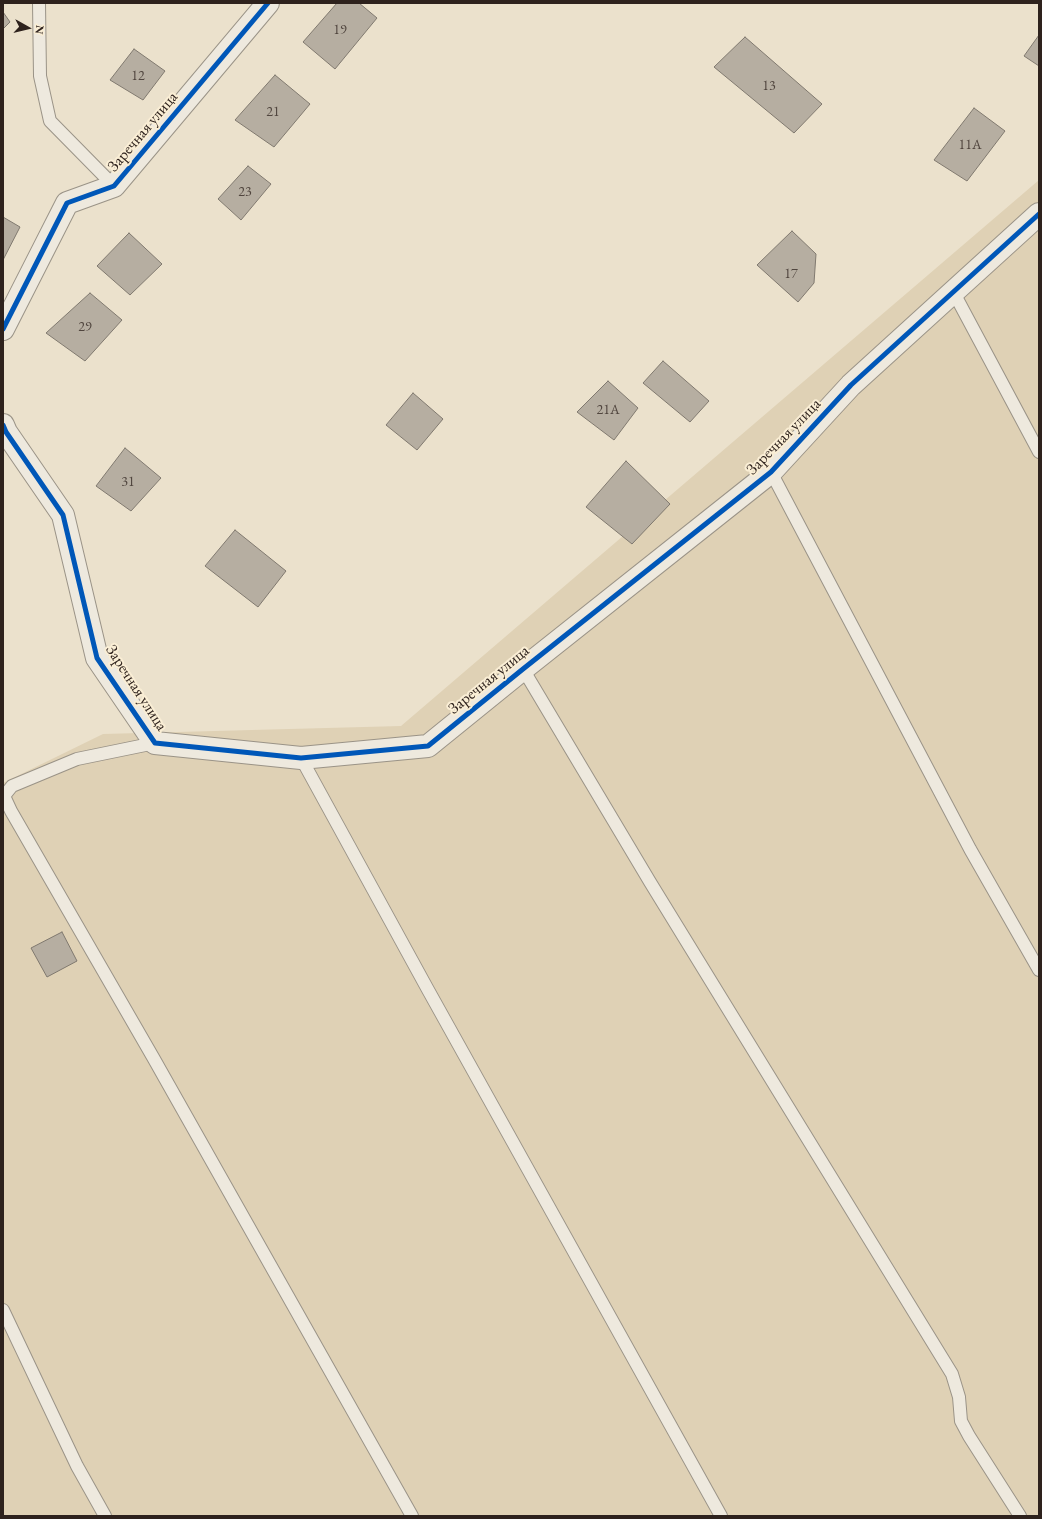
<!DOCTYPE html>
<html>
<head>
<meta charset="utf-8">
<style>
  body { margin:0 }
  #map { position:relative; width:1042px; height:1519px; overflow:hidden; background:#ebe1cc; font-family:"EB Garamond",serif }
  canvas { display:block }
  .frame { position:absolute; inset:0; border:4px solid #2e221d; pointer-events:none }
  .north { position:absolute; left:8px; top:8px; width:40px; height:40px; -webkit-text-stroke:3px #faeed5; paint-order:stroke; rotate:98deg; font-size:11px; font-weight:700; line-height:16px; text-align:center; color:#2e221d }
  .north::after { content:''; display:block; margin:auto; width:14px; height:18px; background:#2e221d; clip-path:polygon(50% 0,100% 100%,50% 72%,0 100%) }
</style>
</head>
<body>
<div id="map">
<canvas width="1042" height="1519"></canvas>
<div class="frame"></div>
<div class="north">N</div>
</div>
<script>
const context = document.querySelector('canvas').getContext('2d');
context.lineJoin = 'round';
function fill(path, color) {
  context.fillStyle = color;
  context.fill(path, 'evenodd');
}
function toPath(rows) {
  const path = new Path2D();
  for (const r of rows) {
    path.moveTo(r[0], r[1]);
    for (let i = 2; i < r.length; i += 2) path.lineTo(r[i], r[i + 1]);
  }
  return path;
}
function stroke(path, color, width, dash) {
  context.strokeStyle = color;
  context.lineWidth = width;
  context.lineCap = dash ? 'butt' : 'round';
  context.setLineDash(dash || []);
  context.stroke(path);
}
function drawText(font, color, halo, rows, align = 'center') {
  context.font = font + ' "EB Garamond",serif';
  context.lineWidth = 4;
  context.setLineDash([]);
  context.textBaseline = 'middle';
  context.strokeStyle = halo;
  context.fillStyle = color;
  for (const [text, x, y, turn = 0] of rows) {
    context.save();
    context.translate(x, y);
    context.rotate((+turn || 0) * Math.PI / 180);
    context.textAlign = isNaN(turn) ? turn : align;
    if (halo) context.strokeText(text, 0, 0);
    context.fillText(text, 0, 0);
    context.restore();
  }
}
fill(toPath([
  [1039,180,1039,1516,3,1516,3,783,103,734,401,726]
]), '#dfd1b5');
const building = toPath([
  [337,3,359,3,377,18,335,69,303,42,337,3],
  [3,12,10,22,3,29,3,12],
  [1039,35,1039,66,1024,56,1039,35],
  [745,37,822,104,794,133,714,67,745,37],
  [134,49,165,71,143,100,110,80,134,49],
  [275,75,310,104,274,147,235,120,275,75],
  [974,108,1005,131,967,181,934,160,974,108],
  [248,166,271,184,241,220,218,199,248,166],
  [3,217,20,227,3,260,3,217],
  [792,231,816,254,814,283,798,302,757,265,792,231],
  [129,233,162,264,130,295,97,266,129,233],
  [90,293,122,320,85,361,46,333,90,293],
  [663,361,709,401,690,422,643,383,663,361],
  [608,381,638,408,614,440,577,412,608,381],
  [413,393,443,419,417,450,386,425,413,393],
  [125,448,161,478,131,511,96,486,125,448],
  [626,461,670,504,632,544,586,507,626,461],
  [235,530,286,571,258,607,205,566,235,530],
  [62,932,77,961,47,977,31,948,62,932]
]);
fill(building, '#b6aea1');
stroke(building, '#80796f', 1);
const service = toPath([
  [39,3,40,76,50,121,114,186],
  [954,293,1039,452],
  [771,472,970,849,1039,970],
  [523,669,650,882,952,1374,959,1397,961,1421,969,1436,1020,1516],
  [155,743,77,759,12,786,4,796,11,811,154,1059,412,1516],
  [301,758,427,988,721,1516],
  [3,1310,77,1466,105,1516]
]);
const minor = toPath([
  [3,329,67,203,114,186,268,3],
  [3,425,6,432,63,515,97,658,155,743,301,758,428,746,523,669,771,472,851,385,1039,214]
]);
stroke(service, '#9a9387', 14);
stroke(minor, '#9a9387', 24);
stroke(service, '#eee9de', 12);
stroke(minor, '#eee9de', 22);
stroke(toPath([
  [3,329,67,203,114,186,268,3],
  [3,425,6,432,63,515,97,658,155,743,301,758,428,746,523,669,771,472,851,385,1039,214]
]), '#0057b8', 5);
drawText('14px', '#50453e', null, [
  ["19",340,30],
  ["12",138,76],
  ["13",769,86],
  ["21",273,112],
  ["11А",970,145],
  ["23",245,192],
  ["17",791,274],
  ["29",85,327],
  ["21А",608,410],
  ["31",128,482]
]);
drawText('16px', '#2e221d', '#faeed5', [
  ["Заречная улица",143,132,-50],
  ["Заречная улица",784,437,-46],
  ["Заречная улица",489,680,-39],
  ["Заречная улица",136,688,57]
]);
</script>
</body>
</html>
